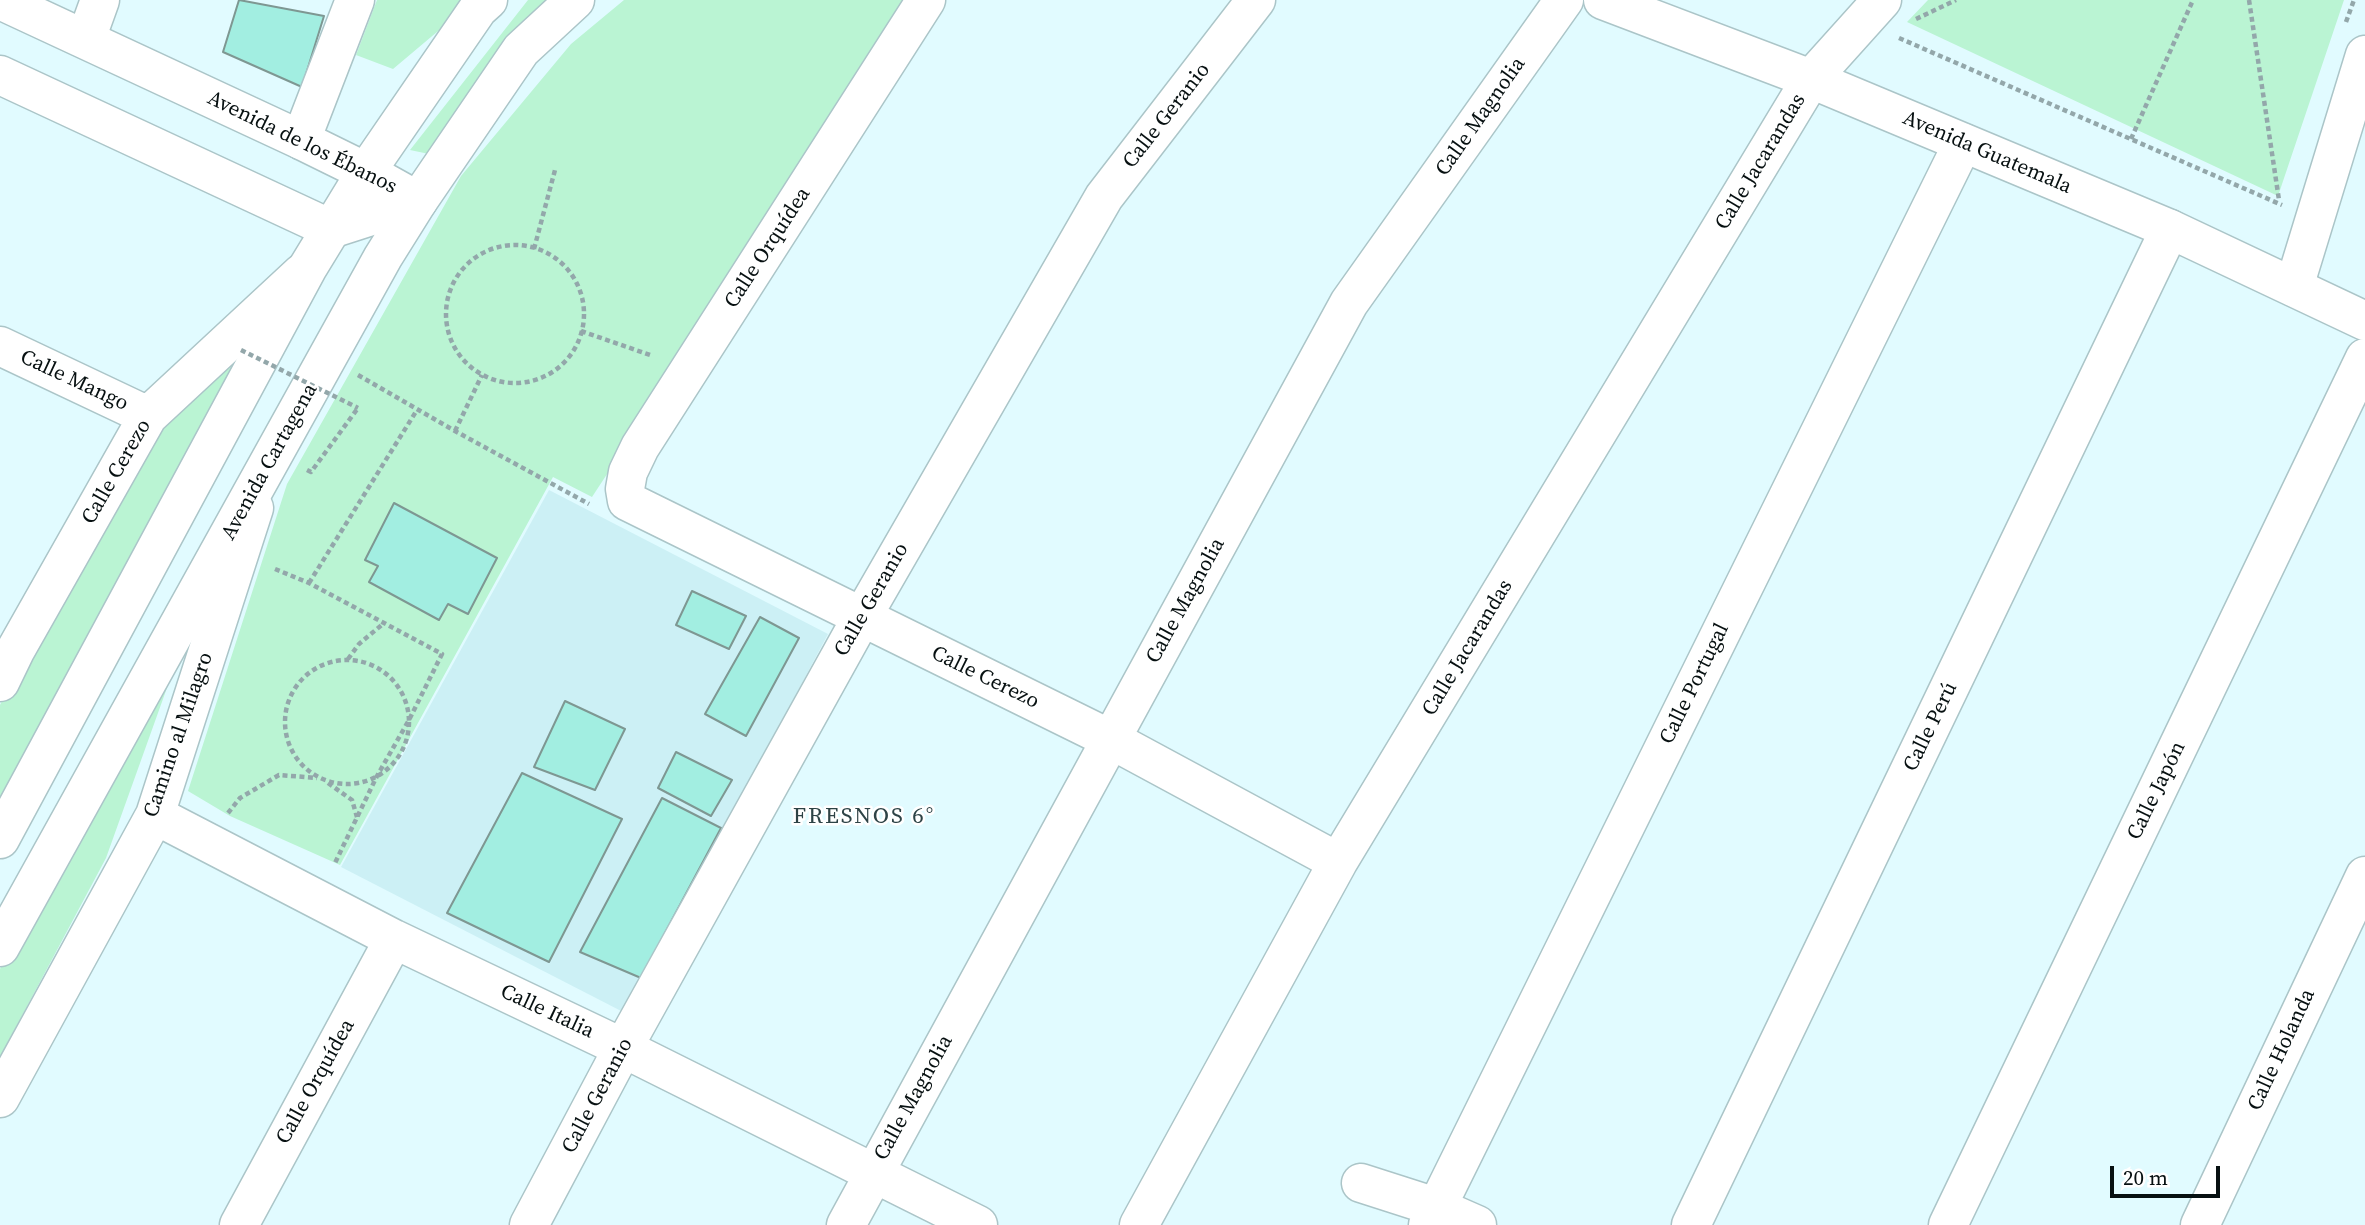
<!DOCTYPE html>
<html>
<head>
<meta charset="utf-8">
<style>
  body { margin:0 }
  #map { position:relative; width:2365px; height:1225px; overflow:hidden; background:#e1fbff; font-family:"Source Serif 4",serif }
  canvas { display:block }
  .scale { position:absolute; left:2110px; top:1166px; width:110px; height:32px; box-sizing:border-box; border:4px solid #071011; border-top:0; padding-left:9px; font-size:21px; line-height:24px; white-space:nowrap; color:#071011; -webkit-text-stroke:5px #fff; paint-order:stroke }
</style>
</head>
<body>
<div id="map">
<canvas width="2365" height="1225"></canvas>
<div class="scale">20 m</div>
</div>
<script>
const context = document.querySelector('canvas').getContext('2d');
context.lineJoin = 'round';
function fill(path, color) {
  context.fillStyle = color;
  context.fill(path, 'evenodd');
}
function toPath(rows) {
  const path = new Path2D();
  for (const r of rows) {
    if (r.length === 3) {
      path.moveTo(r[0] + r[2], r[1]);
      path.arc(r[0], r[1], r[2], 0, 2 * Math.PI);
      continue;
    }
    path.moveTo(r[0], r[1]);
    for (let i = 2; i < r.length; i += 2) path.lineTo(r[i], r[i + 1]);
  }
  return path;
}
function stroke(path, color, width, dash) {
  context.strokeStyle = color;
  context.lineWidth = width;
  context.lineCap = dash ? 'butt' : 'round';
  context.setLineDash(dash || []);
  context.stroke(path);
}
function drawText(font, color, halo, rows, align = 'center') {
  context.font = font + ' "Source Serif 4",serif';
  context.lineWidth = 5;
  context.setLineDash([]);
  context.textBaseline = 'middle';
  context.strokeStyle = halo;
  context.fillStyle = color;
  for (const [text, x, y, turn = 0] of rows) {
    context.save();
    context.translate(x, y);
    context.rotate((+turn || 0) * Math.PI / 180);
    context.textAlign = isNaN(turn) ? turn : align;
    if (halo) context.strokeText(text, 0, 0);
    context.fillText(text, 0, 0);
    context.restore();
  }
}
fill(toPath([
  [549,490,828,634,627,1014,341,867]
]), '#ccf0f5');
fill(toPath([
  [377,0,475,0,393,69,356,55],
  [528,0,565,0,429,154,410,150],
  [624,0,907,0,676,369,592,497,553,477,340,865,230,816,188,791,287,484,461,176,571,44],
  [1928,0,2344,0,2278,196,1907,22],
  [263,322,0,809,0,705,24,656,164,421],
  [187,632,106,858,0,1057,0,969]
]), '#baf4d3');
const building = toPath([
  [239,0,324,16,302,87,223,52,239,0],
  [394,503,497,558,468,614,448,604,439,620,369,582,378,566,365,560,394,503],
  [692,591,746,616,729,649,676,625,692,591],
  [760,617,799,638,746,736,705,714,760,617],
  [565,701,625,729,595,790,534,767,565,701],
  [676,752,732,780,711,816,658,788,676,752],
  [522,773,622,819,549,962,447,913,522,773],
  [662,798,721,828,641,978,580,952,662,798]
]);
fill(building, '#a2eee1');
stroke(building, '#7e9792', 2);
const minor = toPath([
  [926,0,640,447,628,472,625,489,627,501,1110,739,1338,862],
  [86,39,100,0],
  [0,75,331,229,418,201],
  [301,140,355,0],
  [2294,287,2365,55],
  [0,346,148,416],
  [0,682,15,651,148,416,302,273],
  [155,815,394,939,623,1048,978,1225],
  [0,1098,155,815,254,508],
  [1361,1183,1436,1207,1477,1225],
  [239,1225,394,939],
  [529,1225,623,1048,862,617,1104,197,1256,0],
  [846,1225,1349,303,1564,0],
  [1139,1225,1338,862,1811,79,1882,0],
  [1428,1225,1963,143],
  [1691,1225,2170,229],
  [1948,1225,2365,358],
  [2200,1225,2365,876]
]);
const tertiary = toPath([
  [0,0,301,140,366,172,418,201],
  [1603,0,1811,79,2170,229,2365,321],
  [0,839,308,267,366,172,478,9,488,0],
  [0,947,383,257,418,201,521,50,575,0]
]);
stroke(minor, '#abc5c8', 41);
stroke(tertiary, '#abc5c8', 41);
stroke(toPath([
  [2249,0,2279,200],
  [1916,19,1956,0],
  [2346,22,2354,0],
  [1899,38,2282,205],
  [2131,139,2193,0],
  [515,314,69],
  [534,249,555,170],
  [581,331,653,356],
  [358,375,455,431,589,504],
  [455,431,482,375],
  [307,470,311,472,358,408],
  [275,569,309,583,442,654,409,720,377,776,334,865],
  [309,583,417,410],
  [348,659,359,644,384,623],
  [347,722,62],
  [328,783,352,800,357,817],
  [228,813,240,798,279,775,317,778]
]), '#93a7aa', 4.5, [5, 3.5]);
stroke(minor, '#fff', 38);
stroke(tertiary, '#fff', 38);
stroke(toPath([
  [241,350,358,408]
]), '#93a7aa', 4.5, [5, 3.5]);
drawText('21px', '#071011', '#fff', [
  ["Calle Geranio",1167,116,-52],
  ["Calle Magnolia",1481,117,-55],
  ["Avenida de los Ébanos",302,143,26],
  ["Avenida Guatemala",1987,153,23],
  ["Calle Jacarandas",1761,162,-59],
  ["Calle Orquídea",768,248,-57],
  ["Calle Mango",74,381,25],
  ["Avenida Cartagena",270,462,-61],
  ["Calle Cerezo",117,472,-60],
  ["Calle Geranio",872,600,-60],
  ["Calle Magnolia",1186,601,-61],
  ["Calle Jacarandas",1468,648,-59],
  ["Calle Cerezo",985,678,26],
  ["Calle Portugal",1695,684,-64],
  ["Calle Perú",1931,727,-64],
  ["Camino al Milagro",179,735,-71],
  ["Calle Japón",2157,791,-64],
  ["Calle Italia",547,1012,25],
  ["Calle Holanda",2282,1050,-65],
  ["Calle Orquídea",316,1082,-61],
  ["Calle Geranio",598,1096,-62],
  ["Calle Magnolia",914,1098,-61]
]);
context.letterSpacing = '2px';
drawText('23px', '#2d4346', '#fff', [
  ["FRESNOS 6°",864,817]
]);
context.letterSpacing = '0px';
</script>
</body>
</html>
